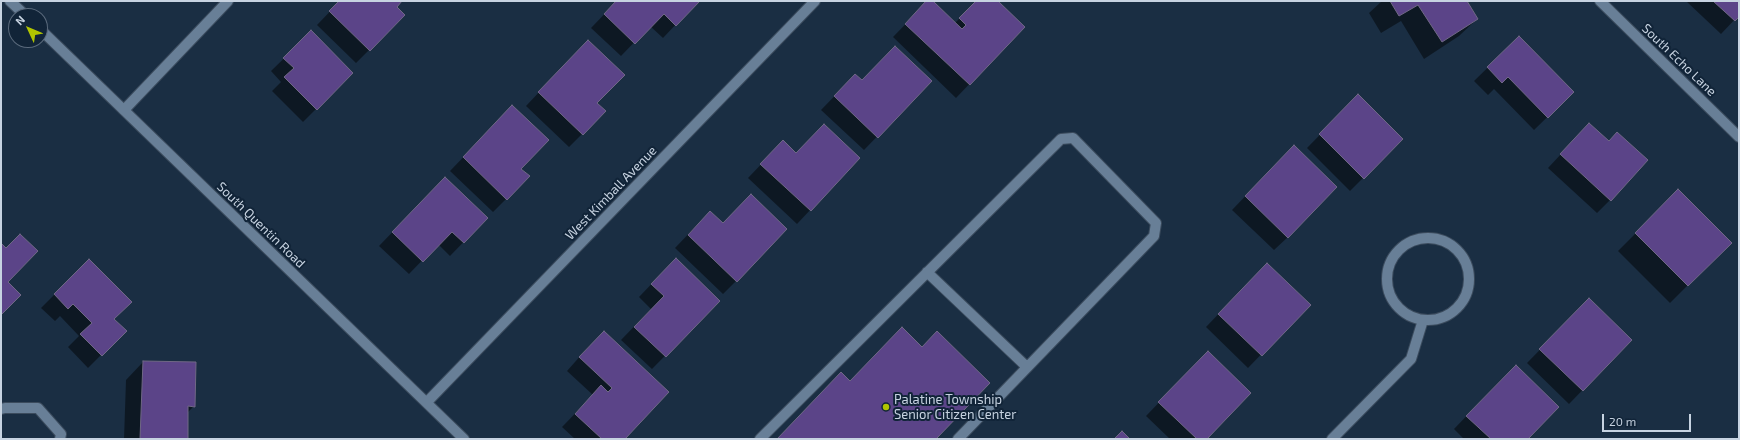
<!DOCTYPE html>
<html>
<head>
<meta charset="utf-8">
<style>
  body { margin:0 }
  #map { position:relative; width:1740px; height:440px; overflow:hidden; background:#1a2e43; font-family:"Exo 2",sans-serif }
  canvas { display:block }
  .frame { position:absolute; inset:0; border:2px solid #c7d3e1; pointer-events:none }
  .north { position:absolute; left:8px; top:8px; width:40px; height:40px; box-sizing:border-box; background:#112438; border:1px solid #5a6a7c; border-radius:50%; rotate:314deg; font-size:11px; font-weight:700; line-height:16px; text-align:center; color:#c7d3e1 }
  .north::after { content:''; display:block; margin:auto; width:14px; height:18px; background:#b1c500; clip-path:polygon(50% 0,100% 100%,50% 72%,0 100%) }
  .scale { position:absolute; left:1602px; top:414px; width:89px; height:18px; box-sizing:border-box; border:2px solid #c7d3e1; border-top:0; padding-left:5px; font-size:12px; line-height:14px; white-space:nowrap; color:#c7d3e1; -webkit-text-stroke:3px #112438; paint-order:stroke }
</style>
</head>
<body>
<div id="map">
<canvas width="1740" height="440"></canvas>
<div class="frame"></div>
<div class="north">N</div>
<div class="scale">20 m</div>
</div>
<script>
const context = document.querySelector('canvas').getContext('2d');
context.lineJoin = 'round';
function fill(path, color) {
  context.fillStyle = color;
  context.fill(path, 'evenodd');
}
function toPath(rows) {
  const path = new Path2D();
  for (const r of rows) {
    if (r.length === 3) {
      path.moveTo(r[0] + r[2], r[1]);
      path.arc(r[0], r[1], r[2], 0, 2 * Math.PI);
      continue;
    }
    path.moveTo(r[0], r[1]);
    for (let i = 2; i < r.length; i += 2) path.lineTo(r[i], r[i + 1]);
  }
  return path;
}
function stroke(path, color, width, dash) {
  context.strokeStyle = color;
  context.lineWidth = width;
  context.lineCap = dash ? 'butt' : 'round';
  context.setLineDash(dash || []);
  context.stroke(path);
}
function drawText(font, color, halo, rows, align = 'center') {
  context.font = font + ' "Exo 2",sans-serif';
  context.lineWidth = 4;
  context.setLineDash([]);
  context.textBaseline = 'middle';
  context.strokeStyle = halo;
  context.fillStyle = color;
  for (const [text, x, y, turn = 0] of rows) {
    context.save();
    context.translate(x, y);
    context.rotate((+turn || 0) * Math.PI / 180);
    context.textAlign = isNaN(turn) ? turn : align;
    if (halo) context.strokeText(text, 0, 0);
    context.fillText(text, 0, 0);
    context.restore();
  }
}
fill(toPath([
  [340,1,401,1,369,50,356,63,317,25],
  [617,1,698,1,663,38,650,26,621,56,591,28],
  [928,1,932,1,955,23,977,1,996,1,1024,27,956,98,893,37],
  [1382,1,1466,1,1477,19,1459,36,1424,59,1401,21,1381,33,1369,13],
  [1686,1,1739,1,1739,15,1721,34],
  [311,32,352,73,303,122,272,91,281,82,271,71],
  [1519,37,1573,92,1534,130,1494,89,1488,95,1474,81],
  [575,54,596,103,582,134,569,147,526,106],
  [855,75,862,81,931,81,864,150,821,110],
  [1358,96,1402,139,1350,191,1307,148],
  [499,120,520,169,506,199,493,212,450,171],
  [1576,138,1608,142,1610,200,1597,213,1548,168],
  [796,154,859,158,797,224,748,178,770,155],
  [1281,159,1288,237,1274,250,1232,210],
  [432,191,487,218,450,256,438,244,409,274,379,246],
  [1678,191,1730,243,1670,303,1618,251],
  [697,225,736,281,723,294,675,248],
  [89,260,113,319,125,331,88,368,68,347,79,336,60,316,55,321,41,308],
  [662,273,719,301,652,369,621,340,651,309,639,297],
  [1254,277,1309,305,1248,368,1206,327],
  [1576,313,1631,340,1569,404,1527,363],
  [590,345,667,392,623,439,575,439,562,427,593,395,567,371],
  [143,362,194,406,187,413,187,439,124,439,126,380],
  [1195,365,1206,439,1170,439,1146,416],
  [1502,379,1526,439,1464,439,1454,429]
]), '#0007');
const building = toPath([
  [339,1,402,1,397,7,405,15,370,51,329,11,339,1],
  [616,1,700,1,676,26,664,14,635,44,604,14,616,1],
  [926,1,933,1,962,29,966,25,959,18,976,1,998,1,1025,27,970,85,905,24,926,1],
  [1390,1,1467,1,1478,19,1442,42,1418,5,1399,16,1390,1],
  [1713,1,1739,1,1739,17,1735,21,1713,1],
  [311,30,353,73,317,110,284,77,294,68,283,58,311,30],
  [1519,36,1574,92,1548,118,1508,77,1502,83,1487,67,1519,36],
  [588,40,625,75,597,103,606,111,583,135,538,92,588,40],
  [895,46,932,81,878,138,834,96,855,74,862,80,895,46],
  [1358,94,1403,139,1364,179,1319,134,1358,94],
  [512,105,549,140,521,169,530,176,507,200,463,157,512,105],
  [1589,123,1609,141,1617,132,1648,160,1611,201,1560,154,1589,123],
  [824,124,860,158,811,211,760,164,783,140,796,153,824,124],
  [1294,145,1337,187,1288,238,1245,196,1294,145],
  [445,177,488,218,464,243,452,232,423,262,392,232,445,177],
  [1678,189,1732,243,1688,286,1635,233,1678,189],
  [751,194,787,229,737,282,688,235,710,211,723,223,751,194],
  [20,234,38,251,8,282,21,295,1,315,1,243,6,248,20,234],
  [676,258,720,301,666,357,634,327,664,296,651,284,676,258],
  [89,259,132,302,114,319,127,331,102,356,80,334,92,323,73,304,68,309,54,294,89,259],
  [1267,263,1311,305,1262,356,1218,314,1267,263],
  [1589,298,1632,340,1583,391,1539,349,1589,298],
  [902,327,922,347,937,331,990,383,936,439,777,439,841,372,850,381,902,327],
  [604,331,669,392,625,439,602,439,575,414,601,385,608,392,612,388,579,357,604,331],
  [1208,351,1251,393,1207,439,1197,439,1158,402,1208,351],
  [143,361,196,362,195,407,188,406,188,439,140,439,143,361],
  [1516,365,1559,407,1528,439,1491,439,1466,416,1516,365],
  [1122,431,1130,439,1114,439,1122,431]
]);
fill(building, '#5b4488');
stroke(building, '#706885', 1);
const service = toPath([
  [927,272,1027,367],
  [760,439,1061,139,1073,138,1156,223,1154,236,958,439]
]);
const minor = toPath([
  [1600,1,1739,137],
  [124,110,228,1],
  [1428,279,41],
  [427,402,815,1],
  [1,409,5,408,38,408,61,434,60,439],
  [1332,439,1411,359,1423,320]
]);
const secondary = toPath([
  [10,1,26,16],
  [40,29,464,439]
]);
stroke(service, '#3b4b5d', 12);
stroke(minor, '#3b4b5d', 12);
stroke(secondary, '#3b4b5d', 12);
stroke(service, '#687f97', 10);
stroke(minor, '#687f97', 10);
stroke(secondary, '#687f97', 10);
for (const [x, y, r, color] of [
  [886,407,4,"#b1c500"]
]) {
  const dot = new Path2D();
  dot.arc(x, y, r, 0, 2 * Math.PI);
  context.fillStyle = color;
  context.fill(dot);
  stroke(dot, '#112438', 1.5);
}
drawText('13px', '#c7d3e1', '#112438', [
  ["South Echo Lane",1679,60,44],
  ["West Kimball Avenue",611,193,-46],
  ["South Quentin Road",261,225,44]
]);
drawText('13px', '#c7d3e1', '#112438', [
  ["Palatine Township",894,400],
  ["Senior Citizen Center",894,415]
], 'left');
</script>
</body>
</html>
